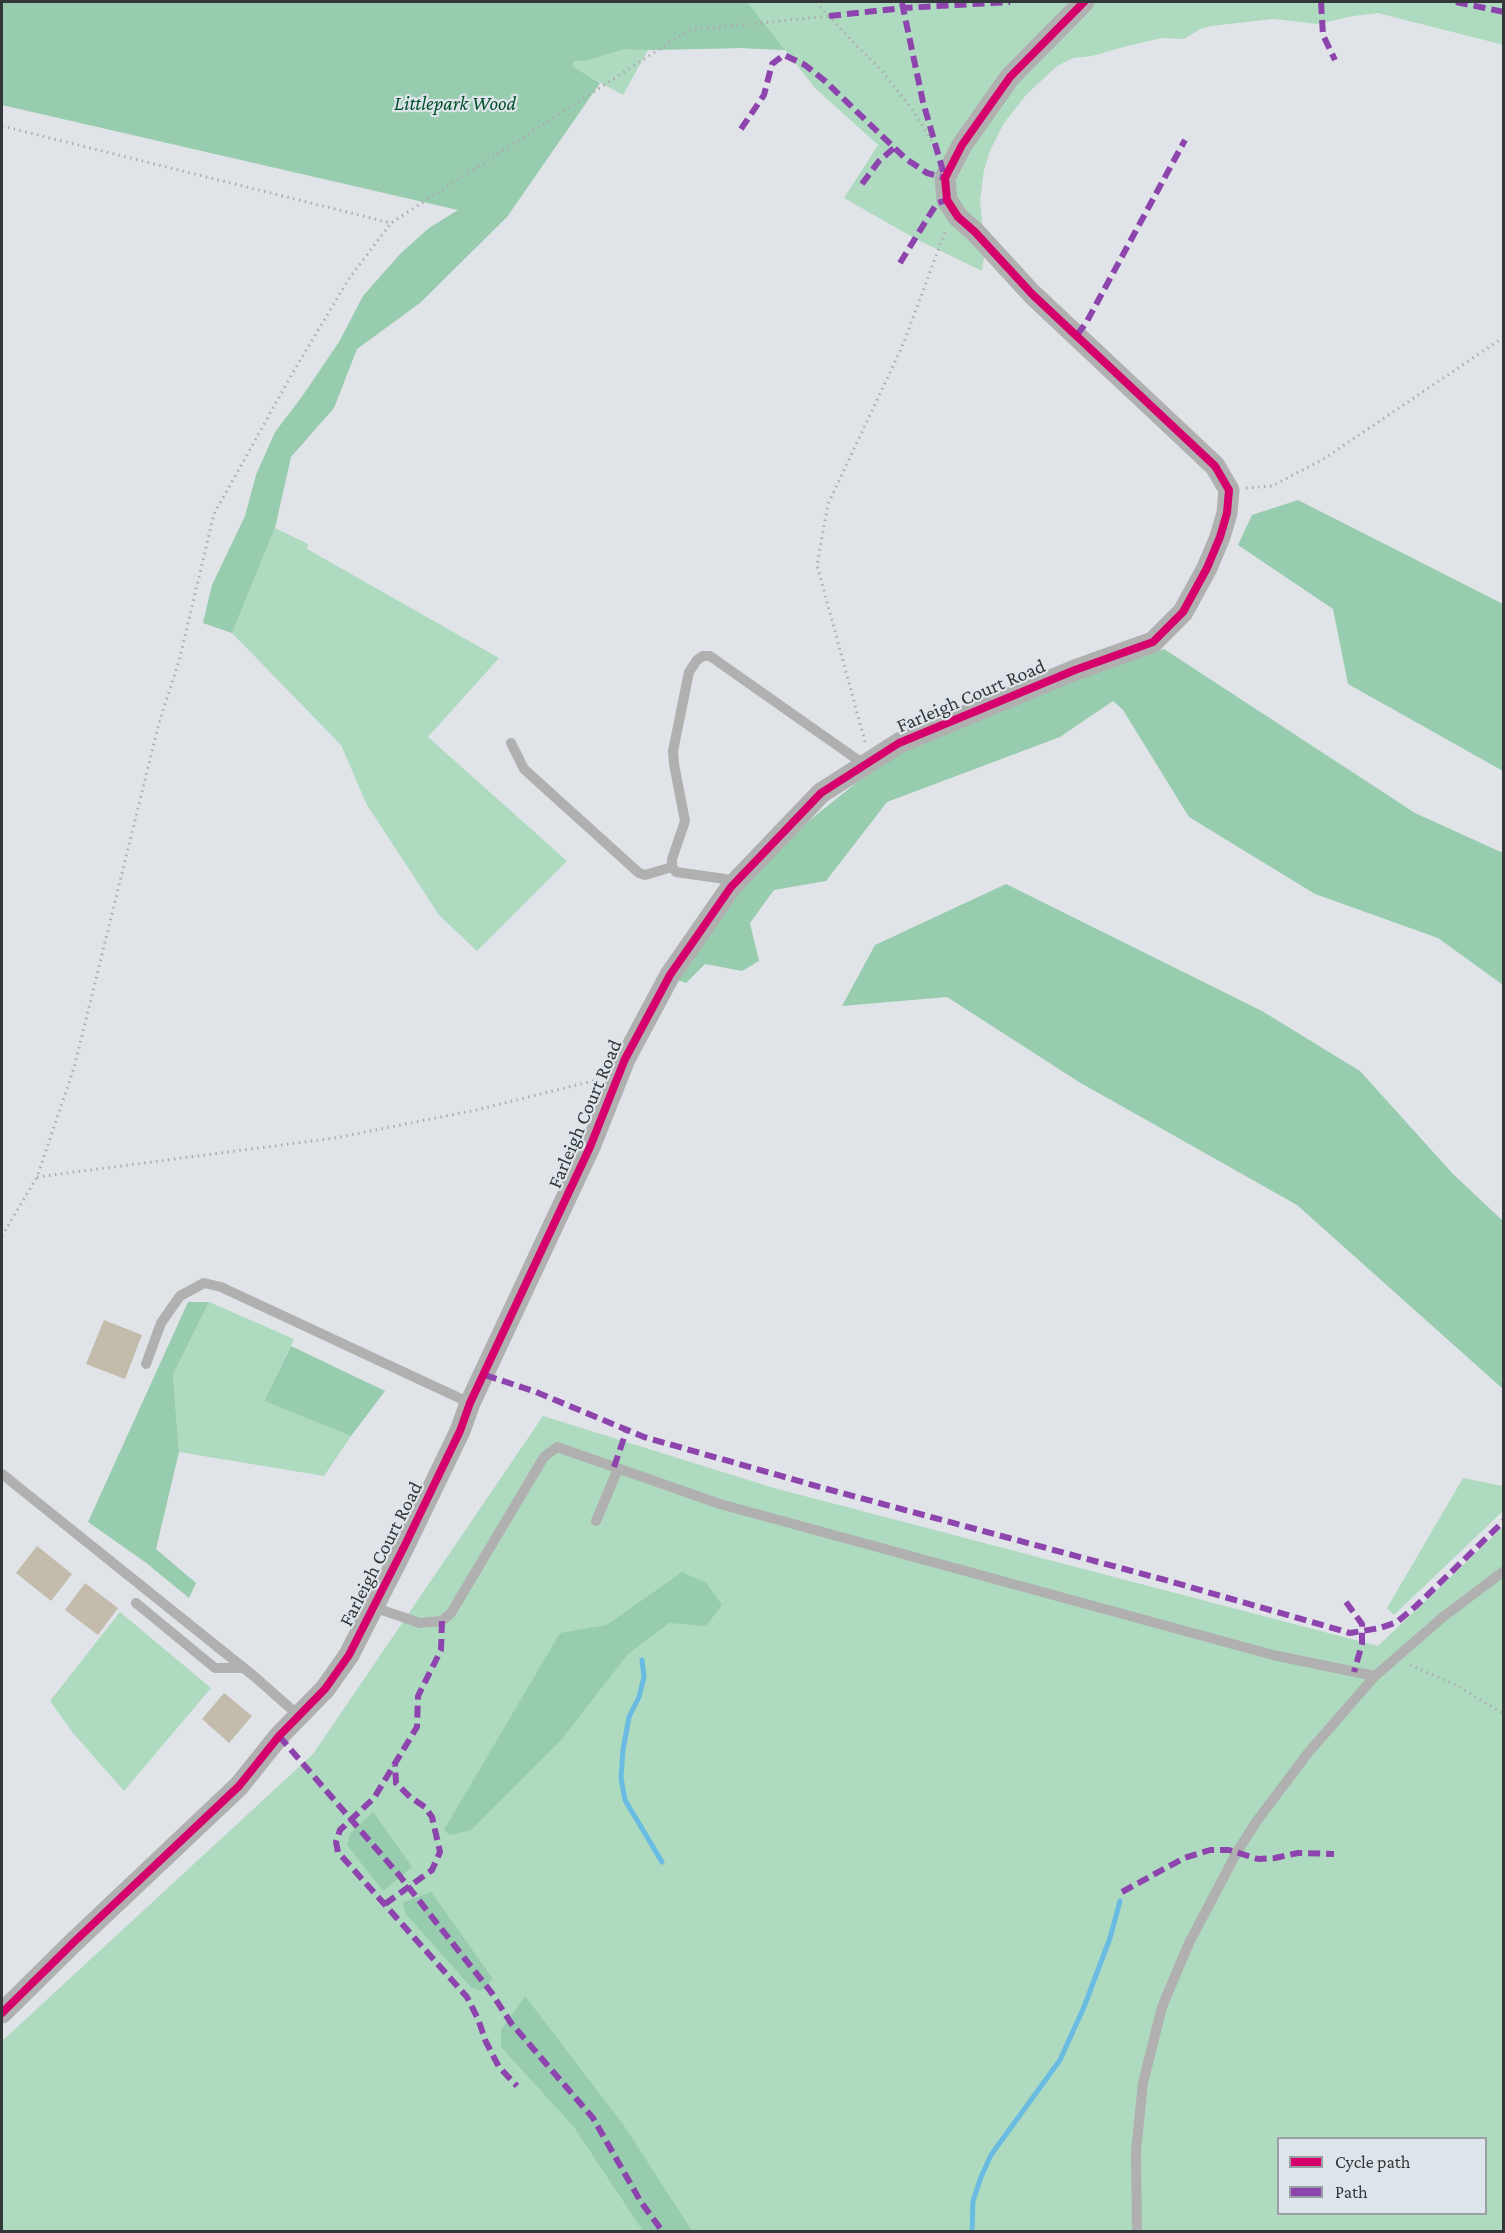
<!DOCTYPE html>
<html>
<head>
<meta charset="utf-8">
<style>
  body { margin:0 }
  #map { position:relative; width:1505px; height:2233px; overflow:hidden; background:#e0e4e8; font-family:"Crimson Pro",serif }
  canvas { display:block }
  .frame { position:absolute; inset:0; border:3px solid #343739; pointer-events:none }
  .legend { position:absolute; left:1277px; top:2137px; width:210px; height:78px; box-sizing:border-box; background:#dde5eb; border:2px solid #999fa4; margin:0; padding:8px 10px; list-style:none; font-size:18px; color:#343739 }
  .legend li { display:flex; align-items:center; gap:12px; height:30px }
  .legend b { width:30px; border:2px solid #999fa4 }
</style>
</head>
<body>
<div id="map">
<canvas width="1505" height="2233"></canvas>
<div class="frame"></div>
<ul class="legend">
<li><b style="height:8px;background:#d6006c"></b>Cycle path</li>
<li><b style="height:8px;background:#8e44ad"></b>Path</li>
</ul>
</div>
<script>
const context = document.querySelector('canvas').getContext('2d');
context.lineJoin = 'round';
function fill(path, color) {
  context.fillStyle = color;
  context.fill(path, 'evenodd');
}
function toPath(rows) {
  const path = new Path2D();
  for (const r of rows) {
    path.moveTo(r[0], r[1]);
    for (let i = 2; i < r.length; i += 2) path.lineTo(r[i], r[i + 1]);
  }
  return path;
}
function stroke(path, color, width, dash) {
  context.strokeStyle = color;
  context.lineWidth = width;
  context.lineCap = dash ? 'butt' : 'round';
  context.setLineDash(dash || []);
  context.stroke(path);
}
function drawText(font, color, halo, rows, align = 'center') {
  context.font = font + ' "Crimson Pro",serif';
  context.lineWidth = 4.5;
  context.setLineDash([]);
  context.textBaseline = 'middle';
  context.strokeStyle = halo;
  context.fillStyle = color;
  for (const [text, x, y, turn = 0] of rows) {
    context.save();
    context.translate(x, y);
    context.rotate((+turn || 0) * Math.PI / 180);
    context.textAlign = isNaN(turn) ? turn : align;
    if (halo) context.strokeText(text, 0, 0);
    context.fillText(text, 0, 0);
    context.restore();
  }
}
fill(toPath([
  [530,2,1503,2,1504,45,1378,13,1353,16,1318,24,1273,19,1211,26,1200,29,1184,39,1162,38,1127,46,1092,56,1073,58,1057,66,1026,95,1004,123,990,151,984,170,980,200,983,233,986,242,982,271,916,239,844,198,878,145,815,88,785,50,741,48,648,50,623,95,571,66],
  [275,528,308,544,307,549,499,658,428,737,567,861,477,951,439,915,367,805,341,745,232,633],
  [209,1302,294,1339,264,1401,351,1436,324,1476,179,1452,173,1375],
  [543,1416,774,1488,1378,1646,1503,1527,1503,2231,2,2232,2,2041,313,1754],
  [1278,2138,1486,2138,1486,2214,1278,2214],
  [1463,1478,1503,1486,1503,1511,1394,1615,1387,1608],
  [120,1612,211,1688,124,1791,73,1733,50,1701]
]), '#aedac0');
fill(toPath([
  [2,2,747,2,785,50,741,48,650,50,624,49,588,60,574,61,572,66,600,83,507,217,420,303,357,349,334,408,291,457,275,528,232,633,203,623,212,585,245,516,256,475,275,432,301,398,339,342,363,296,401,253,429,228,458,210,2,105],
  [1298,500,1503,604,1503,771,1348,684,1333,609,1238,545,1252,515],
  [1164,649,1415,813,1503,853,1503,985,1438,938,1315,894,1189,817,1123,710,1113,701,1060,737,887,802,826,881,774,890,750,923,759,961,742,971,705,964,686,983,675,979,733,898,790,836,856,783,914,744,1082,676],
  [1006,884,1262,1011,1360,1071,1453,1174,1503,1221,1503,1389,1297,1205,1079,1082,947,997,842,1006,875,945],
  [188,1302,209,1302,173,1375,179,1452,156,1549,196,1583,189,1598,145,1562,88,1522],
  [291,1346,385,1391,351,1436,264,1401],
  [682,1572,706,1583,722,1605,706,1626,669,1623,628,1654,561,1740,471,1830,450,1835,444,1830,560,1633,607,1625],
  [373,1812,412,1867,383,1891,347,1845,350,1834],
  [431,1892,493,1979,480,1991,471,1987,406,1914,402,1903],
  [525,1996,625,2127,692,2231,643,2231,574,2127,501,2047,501,2030]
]), '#97ccae');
stroke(toPath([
  [642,1660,644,1677,639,1697,629,1717,623,1750,621,1778,625,1800,662,1862],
  [972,2232,973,2201,981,2177,991,2155,1060,2060,1084,2007,1110,1938,1120,1901]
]), '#6abbe1', 5);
fill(toPath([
  [104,1320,142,1335,125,1379,86,1364],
  [37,1546,72,1574,51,1601,16,1573],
  [85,1583,118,1608,98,1635,65,1610],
  [224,1693,252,1716,229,1743,202,1719]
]), '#c3bbab');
stroke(toPath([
  [816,2,851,40,882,71,914,112,936,148],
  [2,126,391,223,689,30,829,16],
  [1246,488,1272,486,1322,460,1504,337],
  [865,742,817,565,828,504,902,347,945,232],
  [37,1177,335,1138,476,1110,597,1080],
  [2,1236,37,1177,74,1068,159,723,179,661,214,514,292,374,348,280,391,223],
  [1410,1665,1456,1685,1504,1714]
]), '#acaeae', 3, [1.5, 4.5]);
stroke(toPath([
  [511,743,524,769,639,873,645,875,672,867],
  [736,882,725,879,676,872,672,867,672,859,685,821,674,764,673,751,689,672,697,660,703,656,710,656,865,765],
  [146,1364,161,1323,180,1296,204,1283,221,1287,470,1403],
  [2,1474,255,1677,298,1715],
  [596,1521,618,1469],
  [136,1603,215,1668,243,1668],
  [373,1607,420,1623,442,1621,451,1613,544,1457,557,1447,720,1504,1273,1655,1375,1676],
  [1137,2232,1136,2151,1143,2083,1162,2007,1189,1943,1237,1852,1256,1822,1308,1753,1375,1676,1443,1617,1504,1571]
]), '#b0b0b0', 10);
stroke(toPath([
  [2,2013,75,1941,239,1786,279,1736,325,1689,349,1655,404,1547,460,1431,470,1403,590,1147,625,1059,670,975,731,887,821,793,899,743,1075,670,1153,642,1183,612,1207,568,1220,537,1227,513,1229,490,1215,466,1032,294,975,232,958,217,947,200,945,178,962,145,1010,77,1084,2]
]), '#b0b0b0', 21);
stroke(toPath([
  [1321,2,1323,35,1335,60],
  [1456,2,1504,12],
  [902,3,923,102,945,178],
  [829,16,903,8,1010,2],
  [741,129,764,95,772,64,784,55,805,65,825,81,906,159,927,173,945,178],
  [862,184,879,161,894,148],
  [900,263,937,203,947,200],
  [1077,335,1086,323,1185,140],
  [485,1375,536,1392,644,1437,827,1489,1169,1581,1350,1633,1380,1628,1397,1622,1416,1606,1504,1521],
  [614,1467,627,1429],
  [1346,1602,1362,1624,1362,1644,1354,1672],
  [442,1621,441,1650,418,1696,417,1727,374,1798,340,1830,336,1842,338,1852,467,1997,478,2019,486,2042,499,2067,517,2086],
  [279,1736,399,1875,491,1992,511,2023,593,2118,641,2202,663,2232],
  [1122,1892,1184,1858,1210,1850,1229,1850,1258,1859,1275,1858,1298,1853,1334,1854],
  [385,1904,432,1870,440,1852,432,1817,425,1807,410,1797,396,1783,395,1765]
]), '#8e44ad', 6, [12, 6]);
stroke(toPath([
  [2,2013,75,1941,239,1786,279,1736,325,1689,349,1655,404,1547,460,1431,470,1403,590,1147,625,1059,670,975,731,887,821,793,899,743,1075,670,1153,642,1183,612,1207,568,1220,537,1227,513,1229,490,1215,466,1032,294,975,232,958,217,947,200,945,178,962,145,1010,77,1084,2]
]), '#d6006c', 8);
drawText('italic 20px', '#03502b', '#dde5eb', [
  ["Littlepark Wood",455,104]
]);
drawText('20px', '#343739', '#dde5eb', [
  ["Farleigh Court Road",971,696,-23],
  ["Farleigh Court Road",585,1114,-67],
  ["Farleigh Court Road",381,1554,-63]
]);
</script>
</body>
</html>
